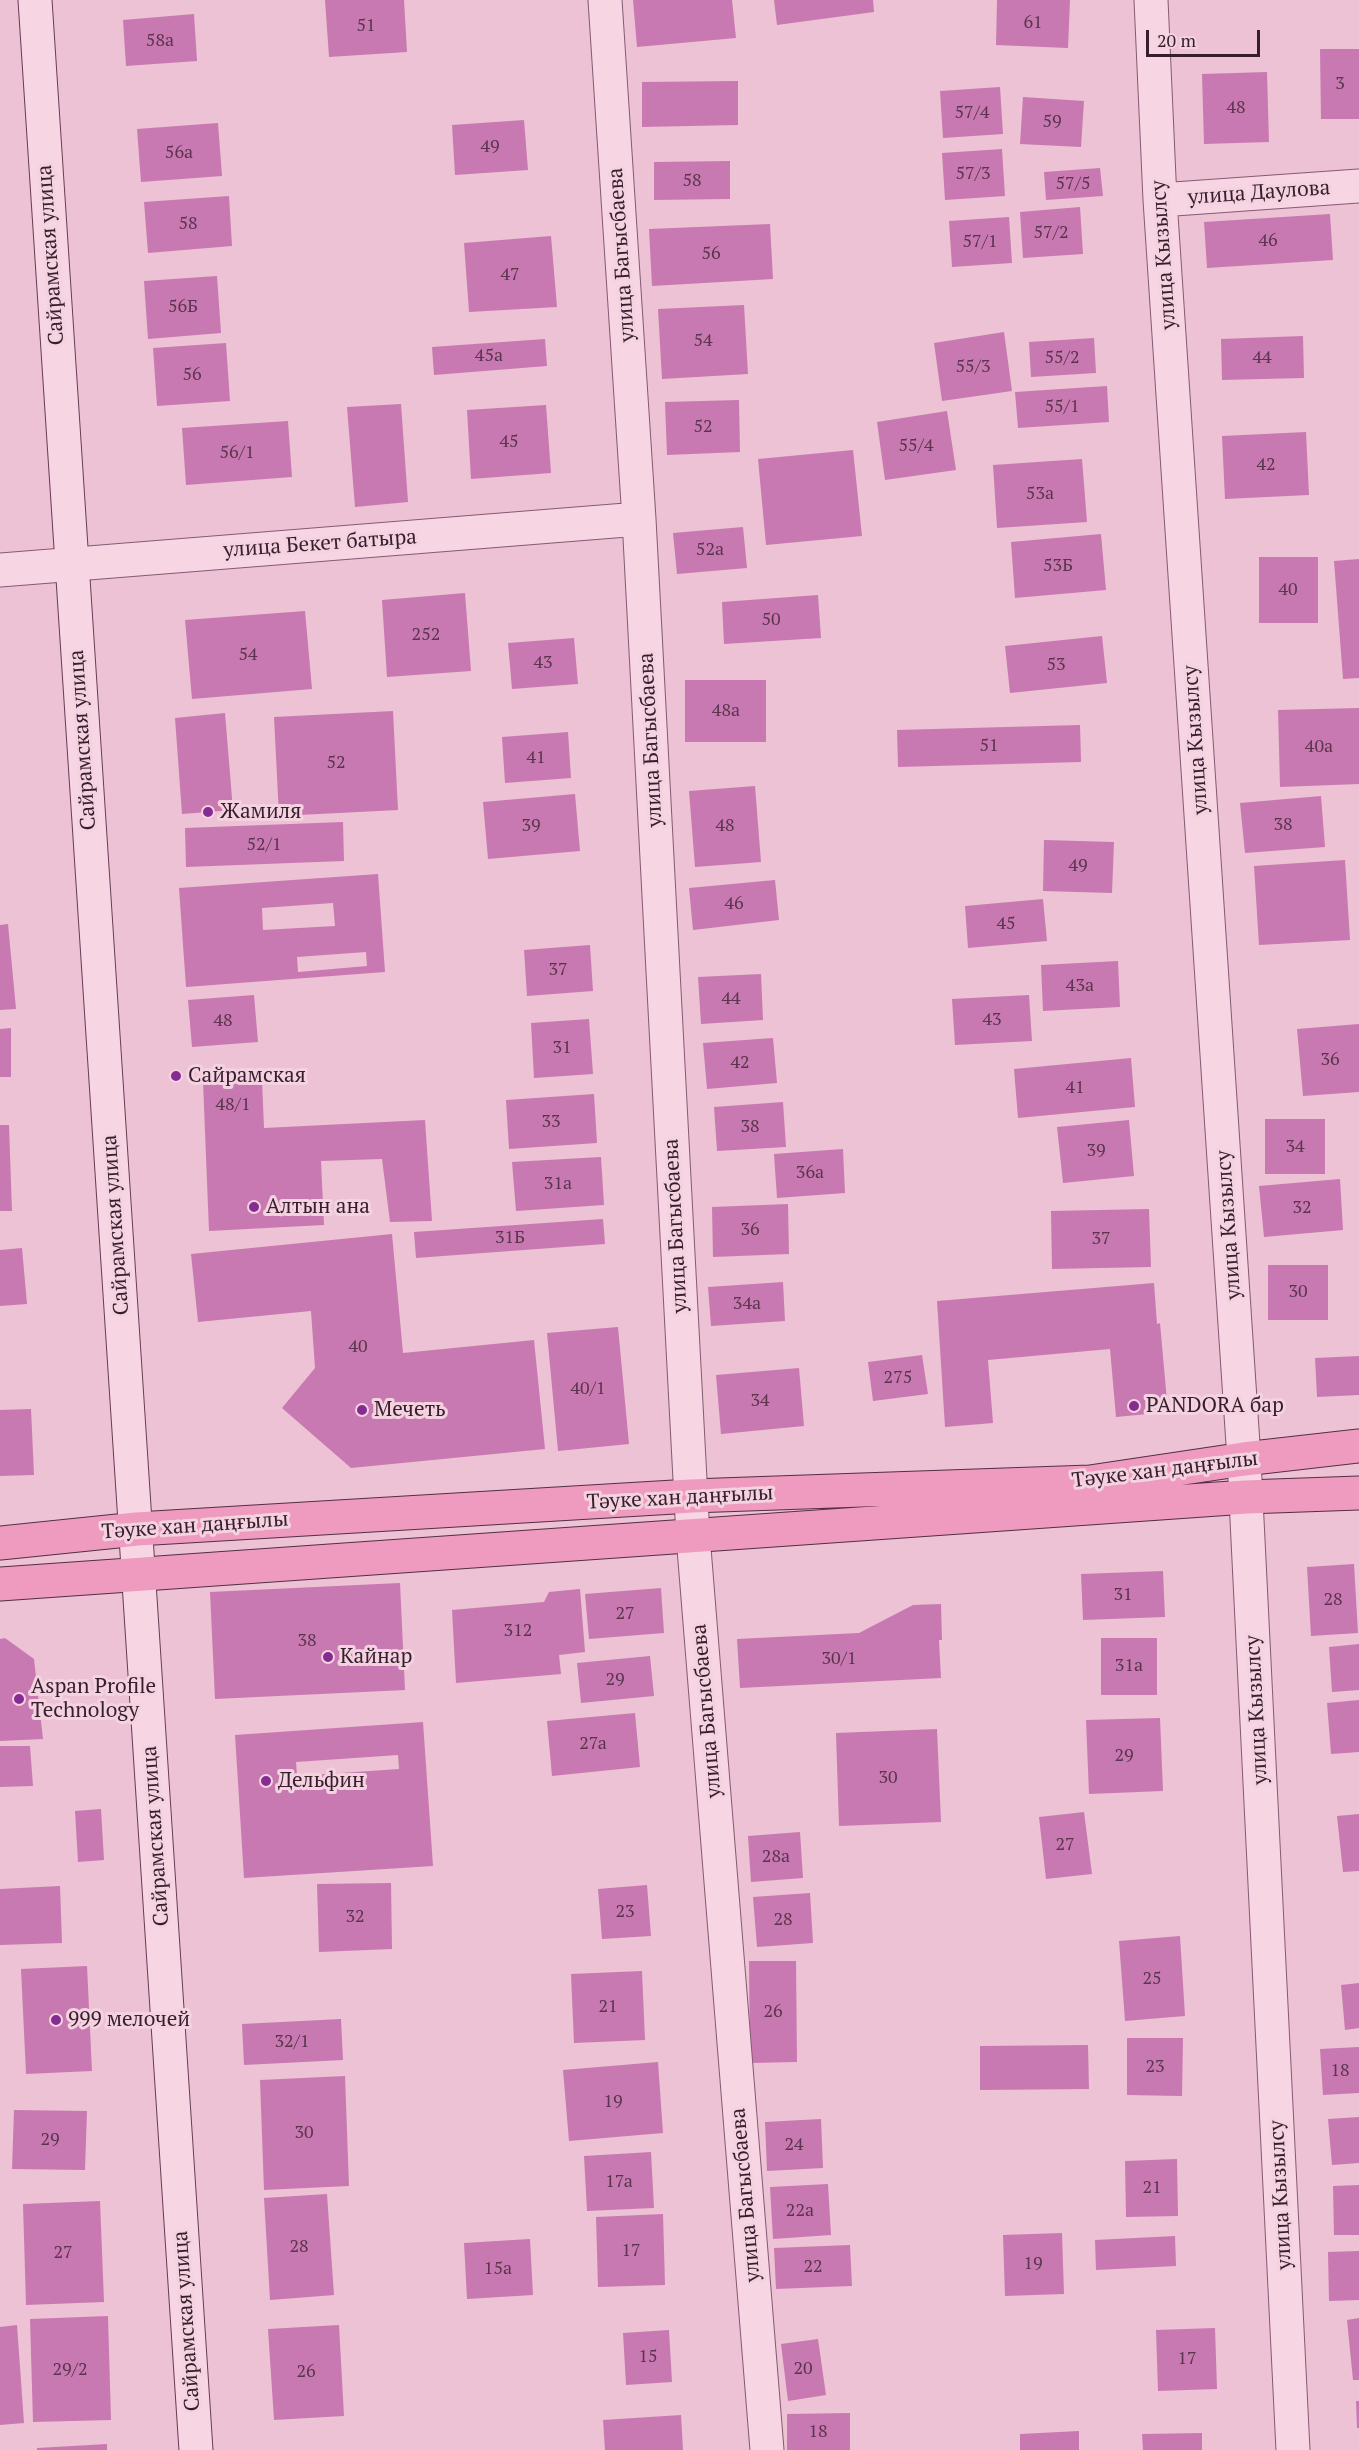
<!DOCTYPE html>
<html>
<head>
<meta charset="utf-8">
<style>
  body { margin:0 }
  #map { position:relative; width:1359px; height:2450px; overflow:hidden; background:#ecc2d4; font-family:"PT Serif",serif }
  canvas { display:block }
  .scale { position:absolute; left:1146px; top:30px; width:114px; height:27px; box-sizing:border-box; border:3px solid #361e2d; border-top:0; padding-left:8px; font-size:18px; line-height:21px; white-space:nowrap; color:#361e2d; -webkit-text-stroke:4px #f4d2e0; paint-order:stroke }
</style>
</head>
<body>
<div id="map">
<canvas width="1359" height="2450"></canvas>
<div class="scale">20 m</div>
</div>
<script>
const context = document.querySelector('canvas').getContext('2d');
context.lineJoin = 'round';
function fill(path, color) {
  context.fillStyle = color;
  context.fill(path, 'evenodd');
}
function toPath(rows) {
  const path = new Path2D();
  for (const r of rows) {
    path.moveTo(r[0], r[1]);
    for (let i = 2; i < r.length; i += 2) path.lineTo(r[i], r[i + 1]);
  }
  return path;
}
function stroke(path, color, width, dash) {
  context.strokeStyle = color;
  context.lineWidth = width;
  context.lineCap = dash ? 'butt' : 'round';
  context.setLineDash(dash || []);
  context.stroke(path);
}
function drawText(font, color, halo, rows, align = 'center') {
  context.font = font + ' "PT Serif",serif';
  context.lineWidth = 6;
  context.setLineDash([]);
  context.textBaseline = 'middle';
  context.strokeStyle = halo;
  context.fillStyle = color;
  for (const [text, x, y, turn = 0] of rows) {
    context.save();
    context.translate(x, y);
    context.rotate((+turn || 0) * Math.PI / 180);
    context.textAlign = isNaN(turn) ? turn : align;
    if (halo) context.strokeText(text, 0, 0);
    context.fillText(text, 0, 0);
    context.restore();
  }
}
fill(toPath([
  [325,0,404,0,407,52,329,57],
  [633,0,732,0,736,38,637,47],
  [774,0,873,0,874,12,777,25],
  [997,0,1070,0,1068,48,996,45],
  [194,14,197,61,126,66,123,20],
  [1320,49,1359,49,1359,119,1321,119],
  [1267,72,1269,142,1204,144,1202,74],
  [738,81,738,125,642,127,642,82],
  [1000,87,1003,134,943,138,940,91],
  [1023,97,1084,101,1081,147,1020,144],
  [524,120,528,170,455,175,452,125],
  [218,123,222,176,141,182,137,129],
  [1002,149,1005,196,945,200,942,153],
  [730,161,730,199,654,200,654,162],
  [1100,168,1103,196,1046,200,1044,172],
  [229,196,232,246,148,253,144,202],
  [1080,207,1083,254,1023,258,1020,212],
  [1330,214,1333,260,1207,268,1204,222],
  [1009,217,1012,263,952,267,949,221],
  [770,224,773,279,652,286,649,229],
  [551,236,557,307,469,312,464,243],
  [217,276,221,333,148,339,144,281],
  [744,305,748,374,662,379,658,309],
  [1004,332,1012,391,942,401,934,343],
  [1303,336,1304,378,1222,380,1221,339],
  [1094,338,1096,373,1031,377,1029,342],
  [545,339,547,366,434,375,432,347],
  [226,343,230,401,157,406,153,348],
  [1107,386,1109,422,1018,428,1015,392],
  [739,400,740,452,667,455,665,402],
  [401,404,408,502,355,507,347,407],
  [546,405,551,473,471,479,467,410],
  [947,411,956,470,885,480,877,422],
  [288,421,292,477,186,485,182,428],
  [1306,432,1309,495,1225,499,1222,436],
  [853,450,862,536,766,545,758,459],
  [1082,459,1087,522,997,528,993,465],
  [743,527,747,568,677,574,673,533],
  [1101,534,1106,590,1015,598,1011,542],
  [1259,557,1318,557,1318,623,1259,623],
  [1359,559,1359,678,1343,679,1334,561],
  [465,593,471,671,387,677,382,600],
  [818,595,821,638,724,644,722,602],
  [305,611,312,689,192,699,185,620],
  [1102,636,1107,683,1010,693,1005,646],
  [574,638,578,684,512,689,508,643],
  [685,680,766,680,766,742,685,742],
  [1359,708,1359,784,1280,787,1278,710],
  [393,711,398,810,279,816,274,717],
  [225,713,233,810,182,814,175,718],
  [1080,725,1081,762,898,767,897,730],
  [568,732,571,778,505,783,502,737],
  [755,786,761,862,695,867,689,791],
  [575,794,580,851,488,859,483,802],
  [1321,796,1325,847,1245,853,1240,803],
  [343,822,344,861,186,867,185,828],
  [1044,840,1114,842,1112,893,1043,891],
  [1345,860,1350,940,1259,945,1254,866],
  [378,874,385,972,186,987,179,888],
  [333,903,335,926,263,930,262,908],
  [366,952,367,966,298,972,297,957],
  [775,880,779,920,693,930,689,888],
  [1043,899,1047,941,968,948,965,906],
  [8,924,16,1009,0,1010,0,925],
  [590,945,593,991,527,996,524,950],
  [1118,961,1120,1007,1043,1011,1041,965],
  [761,974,763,1020,701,1024,698,977],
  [254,995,258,1042,192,1047,188,1000],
  [1029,995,1032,1041,955,1045,952,999],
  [589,1019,593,1074,534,1078,531,1023],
  [1359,1024,1359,1092,1303,1096,1297,1029],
  [11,1028,11,1077,0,1077,0,1029],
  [773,1038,777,1083,707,1089,703,1043],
  [1131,1058,1135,1107,1018,1118,1014,1069],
  [262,1080,264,1128,425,1120,432,1221,390,1222,382,1159,321,1161,324,1225,209,1231,203,1082],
  [594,1094,597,1143,509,1149,506,1100],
  [783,1102,786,1147,717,1151,714,1107],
  [1265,1119,1325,1119,1325,1174,1265,1174],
  [1129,1120,1134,1176,1063,1183,1057,1127],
  [0,1125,9,1125,12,1211,0,1211],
  [843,1149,845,1193,777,1198,774,1154],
  [601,1157,604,1205,516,1211,512,1162],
  [1340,1179,1343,1230,1264,1237,1259,1186],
  [788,1204,789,1254,713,1257,712,1207],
  [1149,1209,1151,1267,1052,1269,1051,1211],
  [603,1219,605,1244,416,1258,414,1232],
  [392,1234,403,1353,534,1340,545,1449,351,1468,282,1408,315,1368,311,1311,198,1322,191,1254],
  [22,1248,27,1304,0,1306,0,1250],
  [1268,1265,1328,1265,1328,1320,1268,1320],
  [783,1282,785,1321,711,1326,708,1287],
  [1154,1283,1157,1324,1160,1323,1168,1412,1116,1417,1110,1349,988,1360,993,1423,945,1427,937,1301],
  [618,1327,629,1444,558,1451,547,1333],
  [922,1355,928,1394,873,1401,868,1362],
  [1359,1356,1359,1395,1317,1397,1315,1358],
  [799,1368,804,1426,721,1434,716,1375],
  [31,1409,34,1475,0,1476,0,1410],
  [1354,1564,1358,1633,1311,1636,1307,1567],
  [1163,1571,1165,1617,1083,1620,1081,1574],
  [400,1583,405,1690,215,1699,210,1592],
  [661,1588,664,1633,589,1639,585,1594],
  [580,1589,585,1652,559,1655,561,1674,456,1683,452,1610,544,1602,549,1592],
  [941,1604,942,1640,939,1640,941,1678,740,1688,737,1639,859,1633,913,1605],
  [5,1638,34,1659,43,1739,0,1741,0,1639],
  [1101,1638,1157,1638,1157,1695,1101,1695],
  [1359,1644,1359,1690,1332,1692,1329,1647],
  [650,1656,654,1696,581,1703,577,1663],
  [1359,1700,1359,1752,1331,1754,1327,1703],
  [635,1713,640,1767,552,1776,547,1721],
  [1160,1718,1163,1791,1089,1794,1086,1720],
  [423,1722,433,1866,244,1878,235,1735],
  [398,1755,399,1769,297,1776,296,1762],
  [937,1729,941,1822,839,1826,836,1733],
  [0,1746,30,1746,33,1786,0,1787],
  [101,1809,104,1860,78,1862,75,1811],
  [1084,1812,1092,1874,1046,1879,1039,1817],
  [1359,1814,1359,1871,1343,1872,1337,1816],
  [800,1832,803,1878,751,1882,748,1836],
  [391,1883,392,1949,319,1952,317,1884],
  [647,1885,651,1936,602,1939,598,1889],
  [60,1886,62,1943,0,1945,0,1889],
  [810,1893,813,1943,757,1947,753,1897],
  [1180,1936,1185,2016,1125,2021,1119,1941],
  [749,1961,796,1961,797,2062,750,2063],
  [87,1966,92,2071,26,2074,21,1969],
  [642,1971,645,2040,574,2043,571,1974],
  [1359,1983,1359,2028,1345,2030,1341,1985],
  [341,2019,343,2060,244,2065,242,2024],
  [1127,2038,1183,2038,1182,2096,1127,2095],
  [1088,2045,1089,2089,980,2090,980,2046],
  [1359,2047,1359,2093,1323,2095,1320,2049],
  [658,2062,663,2133,569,2141,563,2070],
  [345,2076,349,2186,264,2190,260,2080],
  [14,2110,87,2111,85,2170,12,2169],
  [1359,2117,1359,2163,1332,2165,1328,2119],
  [821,2119,823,2168,767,2171,765,2122],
  [651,2152,654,2208,587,2211,584,2156],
  [1177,2159,1178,2216,1126,2217,1125,2161],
  [828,2184,831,2235,773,2239,770,2187],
  [1359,2185,1359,2235,1334,2235,1333,2186],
  [327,2194,334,2295,270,2300,264,2198],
  [100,2201,104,2302,26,2305,23,2204],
  [663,2214,665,2285,598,2287,596,2217],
  [1062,2233,1064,2294,1005,2296,1003,2235],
  [1175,2236,1176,2266,1096,2270,1095,2240],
  [530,2239,533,2295,467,2299,464,2243],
  [850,2245,852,2286,776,2289,774,2248],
  [1359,2251,1359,2300,1329,2301,1328,2252],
  [108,2316,111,2420,33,2422,30,2319],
  [1359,2318,1359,2380,1353,2380,1347,2320],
  [17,2325,24,2423,0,2425,0,2327],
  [339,2325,344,2416,274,2420,268,2329],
  [1215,2328,1217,2389,1158,2391,1156,2330],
  [669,2330,672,2382,626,2385,623,2333],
  [818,2339,826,2395,788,2401,781,2344],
  [1356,2401,1359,2401,1359,2428,1357,2428],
  [850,2413,850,2450,787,2450,787,2414],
  [681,2415,683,2450,605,2450,603,2420],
  [1079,2431,1079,2450,1020,2450,1020,2434],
  [1202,2433,1202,2450,1143,2450,1142,2434],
  [107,2444,107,2450,37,2450,37,2448]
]), '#c979b1');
const minor = toPath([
  [605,0,639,519,693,1536,767,2450],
  [1151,0,1160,200,1244,1459,1293,2450],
  [1160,200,1359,186],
  [0,570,639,519]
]);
const secondary = toPath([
  [35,0,196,2450]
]);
const primary = toPath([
  [0,1543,137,1529,691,1496,1090,1482,1244,1459,1359,1446],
  [0,1584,1246,1497,1359,1493]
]);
stroke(minor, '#855a74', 35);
stroke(secondary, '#673d57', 35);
stroke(primary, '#532e46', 35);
stroke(minor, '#f7d5e3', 33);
stroke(secondary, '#f7d5e3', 33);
stroke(primary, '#ee9bbf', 33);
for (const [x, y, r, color] of [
  [208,812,6,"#852c92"],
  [176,1076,6,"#852c92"],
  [254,1207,6,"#852c92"],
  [1134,1406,6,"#852c92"],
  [362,1410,6,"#852c92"],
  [328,1657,6,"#852c92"],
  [19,1699,6,"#852c92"],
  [266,1781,6,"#852c92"],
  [56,2020,6,"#852c92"]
]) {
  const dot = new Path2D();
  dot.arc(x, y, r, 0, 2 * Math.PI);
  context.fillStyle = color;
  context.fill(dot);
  stroke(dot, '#f4d2e0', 2);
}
drawText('18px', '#5b354e', null, [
  ["61",1033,23],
  ["51",366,26],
  ["58а",160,41],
  ["3",1340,84],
  ["48",1236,108],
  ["57/4",972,113],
  ["59",1052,122],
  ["49",490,147],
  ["56а",179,153],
  ["57/3",973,174],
  ["58",692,181],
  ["57/5",1073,184],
  ["58",188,224],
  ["57/2",1051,233],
  ["46",1268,241],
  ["57/1",980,242],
  ["56",711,254],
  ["47",510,275],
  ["56Б",183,307],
  ["54",703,341],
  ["45а",489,356],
  ["55/2",1062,358],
  ["44",1262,358],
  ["55/3",973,367],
  ["56",192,375],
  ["55/1",1062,407],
  ["52",703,427],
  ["45",509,442],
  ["55/4",916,446],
  ["56/1",237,453],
  ["42",1266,465],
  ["53а",1040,494],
  ["52а",710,550],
  ["53Б",1058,566],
  ["40",1288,590],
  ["50",771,620],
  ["252",426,635],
  ["54",248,655],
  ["43",543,663],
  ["53",1056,665],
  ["48а",726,711],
  ["51",989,746],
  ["40а",1319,747],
  ["41",536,758],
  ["52",336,763],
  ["38",1283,825],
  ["39",531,826],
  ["48",725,826],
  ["52/1",264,845],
  ["49",1078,866],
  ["46",734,904],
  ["45",1006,924],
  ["37",558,970],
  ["43а",1080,986],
  ["44",731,999],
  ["43",992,1020],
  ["48",223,1021],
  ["31",562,1048],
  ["36",1330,1060],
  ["42",740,1063],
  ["41",1075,1088],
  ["48/1",233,1105],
  ["33",551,1122],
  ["38",750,1127],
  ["34",1295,1147],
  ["39",1096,1151],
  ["36а",810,1173],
  ["31а",558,1184],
  ["32",1302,1208],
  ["36",750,1230],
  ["31Б",510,1238],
  ["37",1101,1239],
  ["30",1298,1292],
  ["34а",747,1304],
  ["40",358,1347],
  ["275",898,1378],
  ["40/1",588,1389],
  ["34",760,1401],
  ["31",1123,1595],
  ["28",1333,1600],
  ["27",625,1614],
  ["312",518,1631],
  ["38",307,1641],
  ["30/1",839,1659],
  ["31а",1129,1666],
  ["29",615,1680],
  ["27а",593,1744],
  ["29",1124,1756],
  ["30",888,1778],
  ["27",1065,1845],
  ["28а",776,1857],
  ["23",625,1912],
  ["32",355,1917],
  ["28",783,1920],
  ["25",1152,1979],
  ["21",608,2007],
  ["26",773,2012],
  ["32/1",292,2042],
  ["23",1155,2067],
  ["18",1340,2071],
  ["19",613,2102],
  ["30",304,2133],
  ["29",50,2140],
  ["24",794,2145],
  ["17а",619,2182],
  ["21",1152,2188],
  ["22а",800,2211],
  ["28",299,2247],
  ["17",631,2251],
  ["27",63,2253],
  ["19",1033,2264],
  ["22",813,2267],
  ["15а",498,2269],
  ["15",648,2357],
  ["17",1187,2359],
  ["20",803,2369],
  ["29/2",70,2370],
  ["26",306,2372],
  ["18",818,2432]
]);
drawText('21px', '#361e2d', '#f4d2e0', [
  ["улица Даулова",1259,193,-4],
  ["Сайрамская улица",51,255,-94],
  ["улица Багысбаева",622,255,-94],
  ["улица Кызылсу",1164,255,-94],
  ["улица Бекет батыра",320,544,-4],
  ["Сайрамская улица",83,740,-94],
  ["улица Багысбаева",651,740,-93],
  ["улица Кызылсу",1196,740,-94],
  ["Сайрамская улица",116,1225,-94],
  ["улица Кызылсу",1229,1225,-94],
  ["улица Багысбаева",676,1226,-93],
  ["Тәуке хан даңғылы",1165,1470,-7],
  ["Тәуке хан даңғылы",680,1498,-3],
  ["Тәуке хан даңғылы",195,1526,-4],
  ["улица Кызылсу",1257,1710,-93],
  ["улица Багысбаева",707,1711,-95],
  ["Сайрамская улица",156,1836,-94],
  ["улица Багысбаева",746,2195,-95],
  ["улица Кызылсу",1281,2195,-93],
  ["Сайрамская улица",187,2321,-94]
]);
drawText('21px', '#361e2d', '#f4d2e0', [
  ["Жамиля",220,812],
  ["Сайрамская",188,1076],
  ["Алтын ана",266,1207],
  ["PANDORA бар",1146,1406],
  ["Мечеть",374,1410],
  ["Кайнар",340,1657],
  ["Aspan Profile",31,1687],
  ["Technology",31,1711],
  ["Дельфин",278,1781],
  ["999 мелочей",68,2020]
], 'left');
</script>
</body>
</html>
